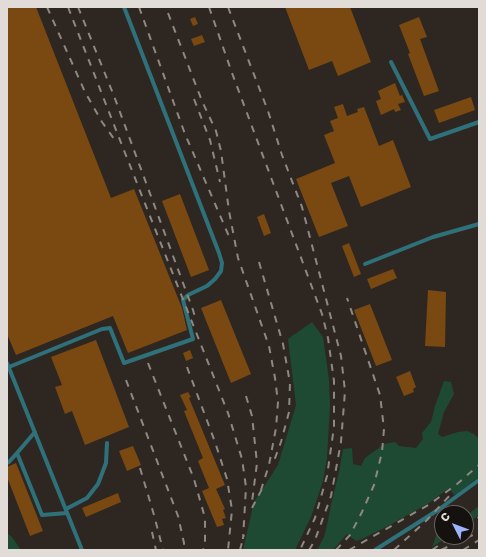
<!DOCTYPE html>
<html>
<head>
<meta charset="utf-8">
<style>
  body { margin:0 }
  #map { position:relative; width:486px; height:557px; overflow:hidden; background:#2e2721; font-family:Rubik,sans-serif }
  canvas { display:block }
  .frame { position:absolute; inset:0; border:8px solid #e1dcd8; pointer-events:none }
  .north { position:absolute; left:434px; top:505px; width:40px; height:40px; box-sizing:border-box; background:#14110e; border:1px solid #66625f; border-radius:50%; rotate:312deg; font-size:11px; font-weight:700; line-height:16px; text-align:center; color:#e1dcd8 }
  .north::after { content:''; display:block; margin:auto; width:14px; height:18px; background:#9db4fd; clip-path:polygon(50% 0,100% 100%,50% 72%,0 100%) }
</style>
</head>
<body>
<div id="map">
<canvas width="486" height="557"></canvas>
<div class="frame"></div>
<div class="north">С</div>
</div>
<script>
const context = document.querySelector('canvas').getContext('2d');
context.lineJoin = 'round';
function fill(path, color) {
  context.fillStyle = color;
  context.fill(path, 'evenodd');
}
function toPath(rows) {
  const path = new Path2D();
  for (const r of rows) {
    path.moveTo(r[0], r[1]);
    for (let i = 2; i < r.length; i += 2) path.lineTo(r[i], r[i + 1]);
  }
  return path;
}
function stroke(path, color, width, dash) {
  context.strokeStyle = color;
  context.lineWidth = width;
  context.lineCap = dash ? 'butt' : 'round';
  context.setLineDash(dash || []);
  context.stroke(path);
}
fill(toPath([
  [312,322,323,337,329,380,330,406,327,458,323,481,311,517,295,550,243,550,254,502,278,465,296,405,288,339],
  [444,381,451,382,454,394,444,412,438,434,442,437,458,432,467,431,474,434,479,439,479,477,457,494,454,495,449,488,429,503,388,526,362,539,356,541,347,534,333,550,317,550,324,537,327,525,331,505,339,472,343,449,352,448,353,464,361,466,365,458,384,444,395,442,399,446,416,448,423,439,422,433,431,422,435,406],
  [479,506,479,515,466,525,466,516],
  [442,526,442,537,448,537,432,547,439,528],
  [7,533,12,537,21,550,7,550]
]), '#1e4a33');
fill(toPath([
  [7,7,36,7,111,198,134,189,182,308,187,330,128,353,113,316,16,355,7,334],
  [285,7,350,7,371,62,338,76,332,61,309,70],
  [195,17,198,24,193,26,190,19],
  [419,17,427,37,420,39,439,91,424,96,408,54,410,53,399,25],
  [202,35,205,42,194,46,191,39],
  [395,83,400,96,402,95,405,102,398,104,401,110,395,112,394,109,381,115,376,101,381,99,378,91],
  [471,97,475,110,439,123,434,110],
  [343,104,347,116,358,112,357,109,364,107,379,146,393,140,411,187,361,207,349,176,331,183,348,226,319,237,296,179,335,163,324,135,334,131,330,121,338,118,334,107],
  [180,194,209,270,191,277,162,201],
  [264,214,271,233,264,236,257,217],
  [349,243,361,274,354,277,342,246],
  [393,269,397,278,371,289,367,279],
  [428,290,446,292,445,347,425,346],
  [221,300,251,374,231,383,201,308],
  [370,304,392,360,376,366,354,310],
  [96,340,129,427,85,445,72,411,65,414,55,387,62,385,51,357],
  [190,350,193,358,186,361,183,353],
  [410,371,416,387,413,389,414,392,404,396,396,377],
  [188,392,191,397,189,398,225,485,216,489,225,509,223,510,226,518,222,519,224,525,217,527,202,491,209,488,198,461,203,458,184,411,187,410,180,395],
  [133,446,141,465,127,471,119,451],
  [16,463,43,531,30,536,7,477,7,467],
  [118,493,121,502,86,517,82,508]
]), '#794911');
stroke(toPath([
  [391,62,430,139,479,122],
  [365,264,433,237,479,224],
  [7,363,82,550],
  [9,367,102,329,110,328,124,363,193,339,183,300,188,295,207,286,215,279,221,271,222,263,219,253,124,7],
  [35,432,17,453,42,515,67,513],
  [7,463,9,462,17,453],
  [66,509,87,498,98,484,106,463,107,443],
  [375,550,438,510,479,480]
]), '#2e717b', 4);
stroke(toPath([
  [47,7,85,92,102,122,117,143],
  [68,7,125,153,228,413,242,459,246,487,243,539],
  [78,7,114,96,193,310,195,317],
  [139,7,185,134,231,241],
  [209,7,232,73,322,314,328,338,334,381,334,427,327,476,315,518,300,550],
  [228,7,268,111,282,155,302,207,341,356,345,391,341,442,331,496,315,540,309,550],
  [168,13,202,101,216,131,221,151,229,211,238,258,269,346,275,378,278,402,276,428,269,465,261,490],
  [194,99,210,140,220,182],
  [259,262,283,344,290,383,289,412,281,442,274,461],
  [148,363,194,479,205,518,205,545,203,550],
  [187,367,215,442,227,479,232,510,228,550],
  [126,380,178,516,184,543,184,550],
  [246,396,252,416,257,463,252,502],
  [140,468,154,515,163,550],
  [252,508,264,485],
  [466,526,479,517],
  [152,532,156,550],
  [240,550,244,535],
  [336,550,350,535,362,512,374,485,382,452,384,429,380,395,347,298],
  [349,550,430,504,457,484,479,465],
  [394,550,427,520,452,493],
  [432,550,451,537],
  [441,550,479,532],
  [463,550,479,540]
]), '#8e8883', 2, [7, 7]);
</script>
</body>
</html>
